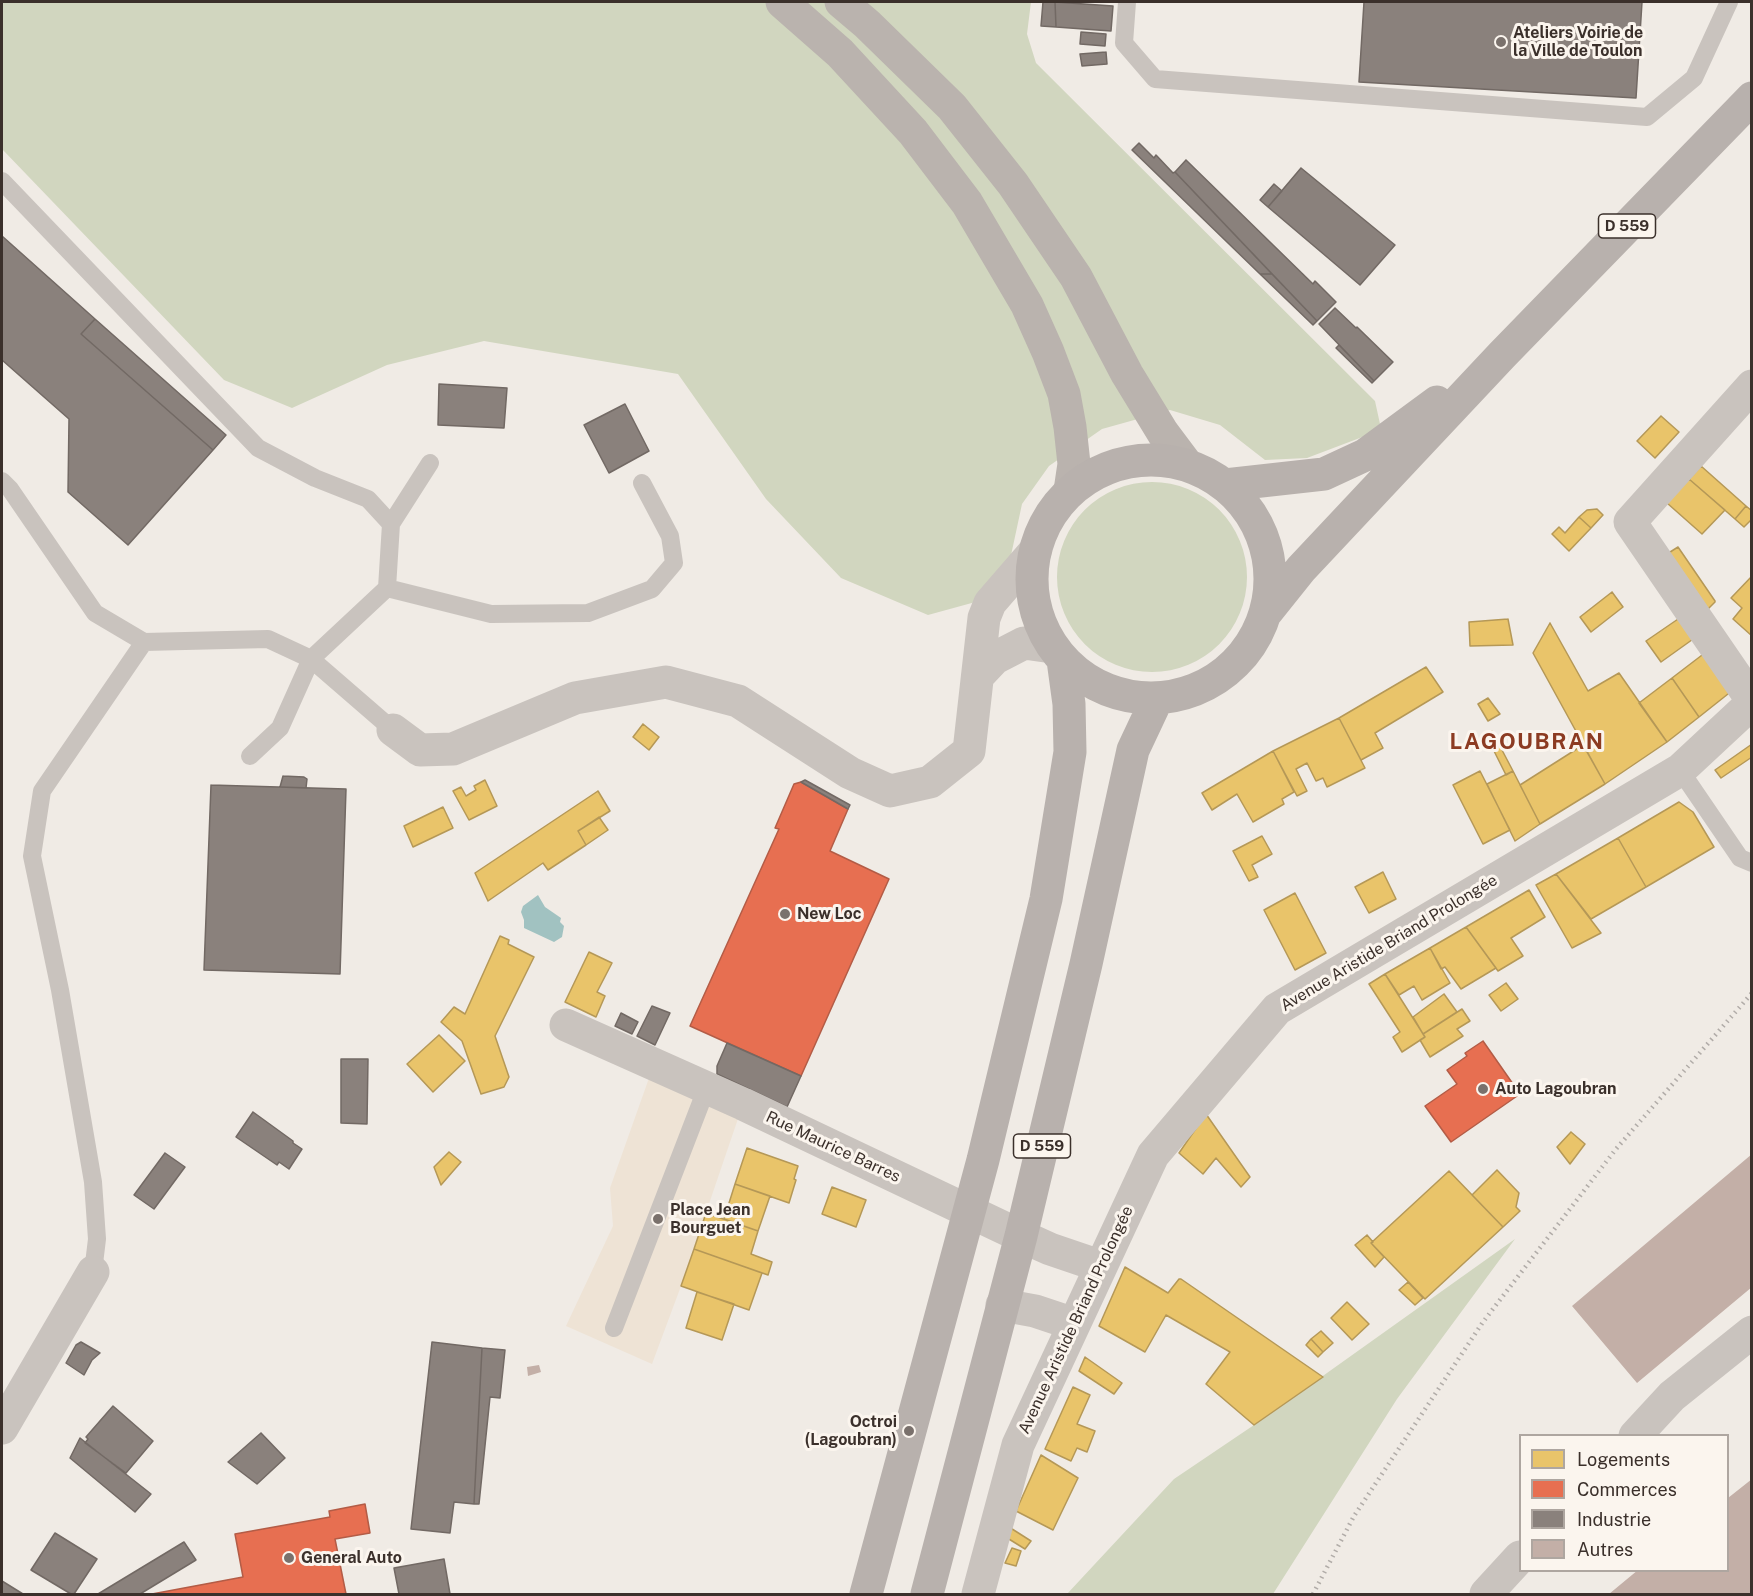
<!DOCTYPE html>
<html>
<head>
<meta charset="utf-8">
<style>
  body { margin:0 }
  #map { position:relative; width:1753px; height:1596px; overflow:hidden; background:#f0ebe5; font-family:"Public Sans",sans-serif }
  canvas { display:block }
  .frame { position:absolute; inset:0; border:3px solid #3b302b; pointer-events:none }
  .legend { position:absolute; left:1519px; top:1434px; width:210px; height:138px; box-sizing:border-box; background:#fbf5ee; border:2px solid #aea6a0; margin:0; padding:8px 10px; list-style:none; font-size:18px; color:#3b302b }
  .legend li { display:flex; align-items:center; gap:12px; height:30px }
  .legend b { width:30px; border:2px solid #aea6a0 }
</style>
</head>
<body>
<div id="map">
<canvas width="1753" height="1596"></canvas>
<div class="frame"></div>
<ul class="legend">
<li><b style="height:16px;background:#e9c46a"></b>Logements</li>
<li><b style="height:16px;background:#e76f51"></b>Commerces</li>
<li><b style="height:16px;background:#8a817c"></b>Industrie</li>
<li><b style="height:16px;background:#c3afa7"></b>Autres</li>
</ul>
</div>
<script>
const context = document.querySelector('canvas').getContext('2d');
context.lineJoin = 'round';
function fill(path, color) {
  context.fillStyle = color;
  context.fill(path, 'evenodd');
}
function toPath(rows) {
  const path = new Path2D();
  for (const r of rows) {
    if (r.length === 3) {
      path.moveTo(r[0] + r[2], r[1]);
      path.arc(r[0], r[1], r[2], 0, 2 * Math.PI);
      continue;
    }
    path.moveTo(r[0], r[1]);
    for (let i = 2; i < r.length; i += 2) path.lineTo(r[i], r[i + 1]);
  }
  return path;
}
function stroke(path, color, width, dash) {
  context.strokeStyle = color;
  context.lineWidth = width;
  context.lineCap = dash ? 'butt' : 'round';
  context.setLineDash(dash || []);
  context.stroke(path);
}
function drawText(font, color, halo, rows, align = 'center') {
  context.font = font + ' "Public Sans",sans-serif';
  context.lineWidth = 6;
  context.setLineDash([]);
  context.textBaseline = 'middle';
  context.strokeStyle = halo;
  context.fillStyle = color;
  for (const [text, x, y, turn = 0] of rows) {
    context.save();
    context.translate(x, y);
    context.rotate((+turn || 0) * Math.PI / 180);
    context.textAlign = isNaN(turn) ? turn : align;
    if (halo) context.strokeText(text, 0, 0);
    context.fillText(text, 0, 0);
    context.restore();
  }
}
fill(toPath([
  [2,2,1031,2,1027,34,1036,63,1375,401,1380,424,1365,436,1307,458,1265,460,1220,425,1170,410,1102,429,1049,466,1022,504,1007,574,979,601,928,615,841,578,766,499,678,374,484,341,387,365,292,408,224,380,2,149],
  [1152,577,95],
  [1515,1239,1397,1399,1273,1594,1067,1594,1174,1479,1254,1425]
]), '#d1d6bf');
fill(toPath([
  [654,1064,743,1104,681,1286,652,1364,566,1326,613,1226,610,1188]
]), '#eee3d5');
fill(toPath([
  [538,895,545,907,561,918,560,922,564,926,562,937,554,942,524,928,524,920,521,912,523,906]
]), '#a1c2c1');
const homes = toPath([
  [1661,416,1679,432,1655,458,1637,441,1661,416],
  [1701,466,1746,506,1735,519,1689,479,1701,466],
  [1689,479,1725,510,1702,534,1667,503,1689,479],
  [1746,506,1752,511,1752,519,1744,527,1735,519,1746,506],
  [1597,509,1603,515,1591,528,1579,517,1587,510,1597,509],
  [1579,517,1591,528,1569,551,1552,534,1559,527,1565,533,1579,517],
  [1678,547,1715,601,1715,602,1707,610,1667,554,1678,547],
  [1752,576,1752,636,1733,619,1742,608,1731,598,1752,576],
  [1612,592,1623,607,1591,632,1580,617,1612,592],
  [1681,617,1696,637,1661,662,1646,641,1681,617],
  [1508,619,1513,645,1470,646,1469,622,1508,619],
  [1550,623,1588,691,1619,673,1667,742,1605,784,1533,653,1550,623],
  [1706,652,1733,690,1699,717,1672,678,1706,652],
  [1426,667,1443,692,1375,733,1383,748,1361,760,1339,718,1426,667],
  [1672,678,1699,717,1667,742,1639,703,1672,678],
  [1488,698,1500,714,1488,721,1478,704,1488,698],
  [1339,718,1365,768,1327,787,1323,778,1316,781,1307,763,1296,769,1307,791,1297,796,1273,751,1339,718],
  [643,724,659,737,649,750,633,737,643,724],
  [1492,731,1513,771,1506,775,1486,735,1492,731],
  [1752,744,1752,757,1721,778,1715,770,1752,744],
  [1583,745,1605,784,1540,824,1520,785,1583,745],
  [1273,751,1294,792,1282,799,1284,804,1253,822,1237,794,1212,810,1202,793,1273,751],
  [1480,771,1510,830,1483,844,1453,785,1480,771],
  [1513,771,1540,824,1515,841,1487,784,1513,771],
  [485,780,497,806,469,820,453,791,461,787,466,796,476,790,474,786,485,780],
  [598,791,610,811,578,831,586,845,548,870,543,863,488,901,475,873,598,791],
  [1679,802,1693,812,1714,847,1646,887,1618,838,1679,802],
  [443,807,453,828,413,847,404,826,443,807],
  [599,817,608,830,586,845,578,831,599,817],
  [1262,836,1272,854,1252,865,1258,877,1249,881,1233,851,1262,836],
  [1618,838,1646,887,1591,919,1556,874,1618,838],
  [1383,872,1396,899,1369,913,1355,887,1383,872],
  [1556,874,1601,933,1572,948,1536,885,1556,874],
  [1529,890,1545,917,1511,938,1523,956,1498,971,1466,927,1529,890],
  [1295,893,1326,953,1295,970,1264,910,1295,893],
  [1466,927,1496,968,1461,989,1445,967,1441,969,1430,948,1466,927],
  [500,936,509,940,508,944,534,957,495,1036,509,1077,504,1087,481,1094,462,1041,441,1022,454,1007,465,1014,500,936],
  [1430,948,1450,983,1422,1000,1414,986,1399,995,1385,974,1430,948],
  [589,952,612,963,597,992,605,996,596,1017,565,1002,589,952],
  [1385,974,1425,1037,1402,1052,1393,1037,1400,1032,1369,984,1385,974],
  [1506,983,1518,999,1501,1011,1489,995,1506,983],
  [1444,994,1457,1012,1423,1034,1413,1017,1444,994],
  [1462,1009,1470,1021,1457,1029,1463,1036,1430,1057,1420,1040,1425,1037,1423,1034,1462,1009],
  [439,1035,465,1061,433,1092,407,1064,439,1035],
  [1206,1114,1250,1177,1241,1187,1216,1158,1203,1174,1179,1153,1206,1114],
  [1571,1132,1585,1144,1570,1164,1557,1147,1571,1132],
  [747,1148,798,1166,794,1179,796,1180,789,1203,735,1184,747,1148],
  [449,1152,461,1162,441,1185,434,1167,449,1152],
  [1497,1170,1519,1193,1516,1207,1520,1211,1503,1227,1472,1195,1497,1170],
  [1449,1171,1503,1227,1425,1299,1371,1243,1449,1171],
  [735,1184,770,1196,758,1231,724,1219,735,1184],
  [832,1187,866,1200,856,1227,822,1214,832,1187],
  [706,1213,758,1231,751,1254,772,1262,768,1275,694,1249,706,1213],
  [1367,1235,1373,1242,1371,1243,1384,1257,1375,1267,1355,1245,1367,1235],
  [694,1249,762,1273,749,1310,681,1286,694,1249],
  [1125,1267,1168,1293,1179,1279,1181,1279,1323,1377,1254,1425,1206,1384,1230,1352,1166,1315,1145,1352,1099,1326,1125,1267],
  [1408,1282,1423,1298,1415,1305,1399,1290,1408,1282],
  [697,1292,734,1304,722,1340,686,1328,697,1292],
  [1347,1302,1369,1324,1352,1340,1331,1318,1347,1302],
  [1321,1331,1333,1343,1323,1352,1311,1339,1321,1331],
  [1311,1339,1323,1352,1318,1357,1306,1345,1311,1339],
  [1085,1357,1122,1383,1114,1394,1079,1371,1085,1357],
  [1073,1387,1090,1395,1077,1424,1095,1431,1087,1452,1077,1448,1071,1461,1045,1449,1073,1387],
  [1041,1455,1078,1478,1053,1530,1016,1511,1041,1455],
  [1009,1527,1031,1541,1025,1549,1004,1536,1009,1527],
  [1012,1548,1021,1551,1016,1566,1005,1563,1012,1548]
]);
fill(homes, '#e9c46a');
stroke(homes, '#b59857', 1.5);
const shops = toPath([
  [801,782,848,809,830,851,889,879,801,1076,690,1026,779,829,775,828,794,784,801,782],
  [1483,1041,1520,1094,1451,1142,1425,1106,1457,1084,1447,1070,1467,1056,1465,1053,1483,1041],
  [365,1504,370,1533,335,1539,346,1594,152,1594,243,1577,235,1534,330,1517,329,1511,365,1504]
]);
fill(shops, '#e76f51');
stroke(shops, '#b35c46', 1.5);
const industry = toPath([
  [1043,2,1055,2,1056,27,1041,26,1043,2],
  [1055,2,1113,6,1111,31,1056,27,1055,2],
  [1364,2,1642,2,1636,98,1359,82,1364,2],
  [1081,32,1106,34,1105,46,1080,44,1081,32],
  [1106,52,1107,64,1082,66,1080,54,1106,52],
  [1139,143,1154,158,1156,155,1173,173,1175,172,1272,274,1260,274,1132,150,1139,143],
  [1186,160,1313,284,1315,281,1336,302,1317,321,1176,173,1175,172,1186,160],
  [1301,168,1395,245,1360,285,1268,207,1301,168],
  [1274,184,1282,191,1268,207,1260,200,1274,184],
  [2,236,95,319,81,334,213,450,128,545,68,492,69,419,2,360,2,236],
  [1260,274,1272,274,1317,321,1313,325,1260,274],
  [1335,308,1356,328,1357,327,1393,362,1374,381,1319,324,1335,308],
  [95,319,226,435,213,450,81,334,95,319],
  [1339,345,1374,381,1372,383,1336,348,1339,345],
  [439,384,507,388,504,428,438,425,439,384],
  [625,404,649,451,609,473,584,425,625,404],
  [283,776,304,777,307,779,306,788,280,787,283,776],
  [805,780,850,805,848,809,801,782,805,780],
  [211,785,346,789,340,974,204,970,211,785],
  [652,1006,670,1013,655,1045,637,1036,652,1006],
  [621,1013,638,1022,632,1034,615,1026,621,1013],
  [727,1043,801,1076,787,1107,717,1074,717,1066,727,1043],
  [341,1059,368,1059,367,1124,341,1123,341,1059],
  [253,1112,293,1141,293,1143,302,1149,289,1169,279,1162,277,1165,236,1137,253,1112],
  [165,1153,185,1167,154,1209,134,1195,165,1153],
  [81,1342,100,1353,92,1360,84,1375,66,1363,76,1345,81,1342],
  [432,1342,482,1348,474,1504,454,1502,450,1533,411,1529,432,1342],
  [482,1348,505,1350,500,1398,490,1397,479,1504,474,1504,482,1348],
  [113,1406,153,1441,126,1473,85,1443,88,1439,86,1437,113,1406],
  [261,1433,285,1458,257,1484,228,1462,261,1433],
  [80,1438,151,1494,135,1512,70,1458,80,1438],
  [55,1533,97,1559,74,1594,71,1594,31,1570,55,1533],
  [184,1542,196,1560,140,1594,98,1594,184,1542],
  [444,1559,450,1594,399,1594,394,1568,444,1559],
  [2,1581,23,1594,2,1594,2,1581]
]);
fill(industry, '#8a817c');
stroke(industry, '#726964', 1.5);
fill(toPath([
  [1752,1154,1752,1287,1637,1383,1572,1306],
  [539,1365,541,1372,528,1376,527,1367],
  [1752,1479,1752,1594,1609,1594,1638,1570,1728,1570,1728,1498]
]), '#c3afa7');
stroke(toPath([
  [1127,2,1124,43,1155,79,1647,117,1694,78,1729,2],
  [2,181,258,448,315,478,368,499,391,524],
  [2,481,10,489,95,613,144,642,268,639,311,659,393,730],
  [387,588,391,524,430,463],
  [250,756,280,728,311,659,387,588,491,614,588,613,652,589,674,563,670,536,642,483],
  [1680,770,1740,858,1752,863],
  [93,1272,97,1239,93,1182,60,990,32,856,42,791,144,642],
  [614,1328,707,1087]
]), '#c9c3be', 18);
stroke(toPath([
  [1752,386,1630,522,1752,700],
  [978,676,995,658,1024,643,1052,647],
  [393,730,420,750,453,749,575,698,666,682,738,701,850,773,890,791,930,782,969,751,984,618,990,603,1035,551],
  [566,1025,743,1104,1021,1236,1050,1249,1100,1266],
  [1002,1305,1035,1311,1074,1324],
  [2,1428,93,1272],
  [1635,1436,1672,1396,1752,1332],
  [978,1594,1018,1445,1153,1155,1277,1009,1680,770,1752,703],
  [1486,1594,1520,1557]
]), '#c9c3be', 33);
stroke(toPath([
  [782,2,840,53,913,132,967,203,1027,305,1048,352,1064,394,1070,427,1074,464,1070,491],
  [841,2,867,24,952,107,1013,184,1076,277,1127,374,1163,433,1187,465]
]), '#bab3ae', 33);
stroke(toPath([
  [1151,579,119],
  [1225,485,1324,474,1365,455,1437,402],
  [1265,614,1301,569,1502,355,1752,98],
  [866,1594,983,1160,1046,899,1070,752,1069,704,1063,660],
  [927,1594,1021,1236,1086,964,1133,750,1157,699]
]), '#b8b1ad', 33);
stroke(toPath([
  [1313,1594,1354,1516,1483,1322,1616,1149,1752,993]
]), '#b1aca8', 4.5, [1.5, 4.5]);
for (const [x, y, r, color] of [
  [1501,42,6,"#7a716c"],
  [785,914,6,"#7a716c"],
  [1483,1089,6,"#7a716c"],
  [658,1219,6,"#7a716c"],
  [909,1431,6,"#7a716c"],
  [289,1558,6,"#7a716c"]
]) {
  const dot = new Path2D();
  dot.arc(x, y, r, 0, 2 * Math.PI);
  context.fillStyle = color;
  context.fill(dot);
  stroke(dot, '#fbf5ee', 2);
}
for (const [x, y, w] of [
  [1627,226,57],
  [1042,1146,57]
]) {
  const box = new Path2D();
  box.roundRect(x - w / 2, y - 12, w, 24, 4.5);
  context.fillStyle = '#fbf5ee';
  context.fill(box);
  stroke(box, '#3b302b', 1.5);
}
drawText('bold 15px', '#3b302b', null, [
  ["D 559",1627,226],
  ["D 559",1042,1146]
]);
drawText('bold 16px', '#3b302b', '#fbf5ee', [
  ["Ateliers Voirie de",1513,33],
  ["la Ville de Toulon",1513,51],
  ["New Loc",797,914],
  ["Auto Lagoubran",1495,1089],
  ["Place Jean",670,1210],
  ["Bourguet",670,1228],
  ["Octroi",897,1422,"right"],
  ["(Lagoubran)",897,1440,"right"],
  ["General Auto",301,1558]
], 'left');
drawText('16px', '#3b302b', '#fbf5ee', [
  ["Avenue Aristide Briand Prolongée",1389,943,-31],
  ["Rue Maurice Barres",833,1147,25],
  ["Avenue Aristide Briand Prolongée",1076,1320,-65]
]);
context.letterSpacing = '1.5px';
drawText('bold 22px', '#8c3b22', '#fbf5ee', [
  ["LAGOUBRAN",1527,742]
]);
context.letterSpacing = '0px';
</script>
</body>
</html>
